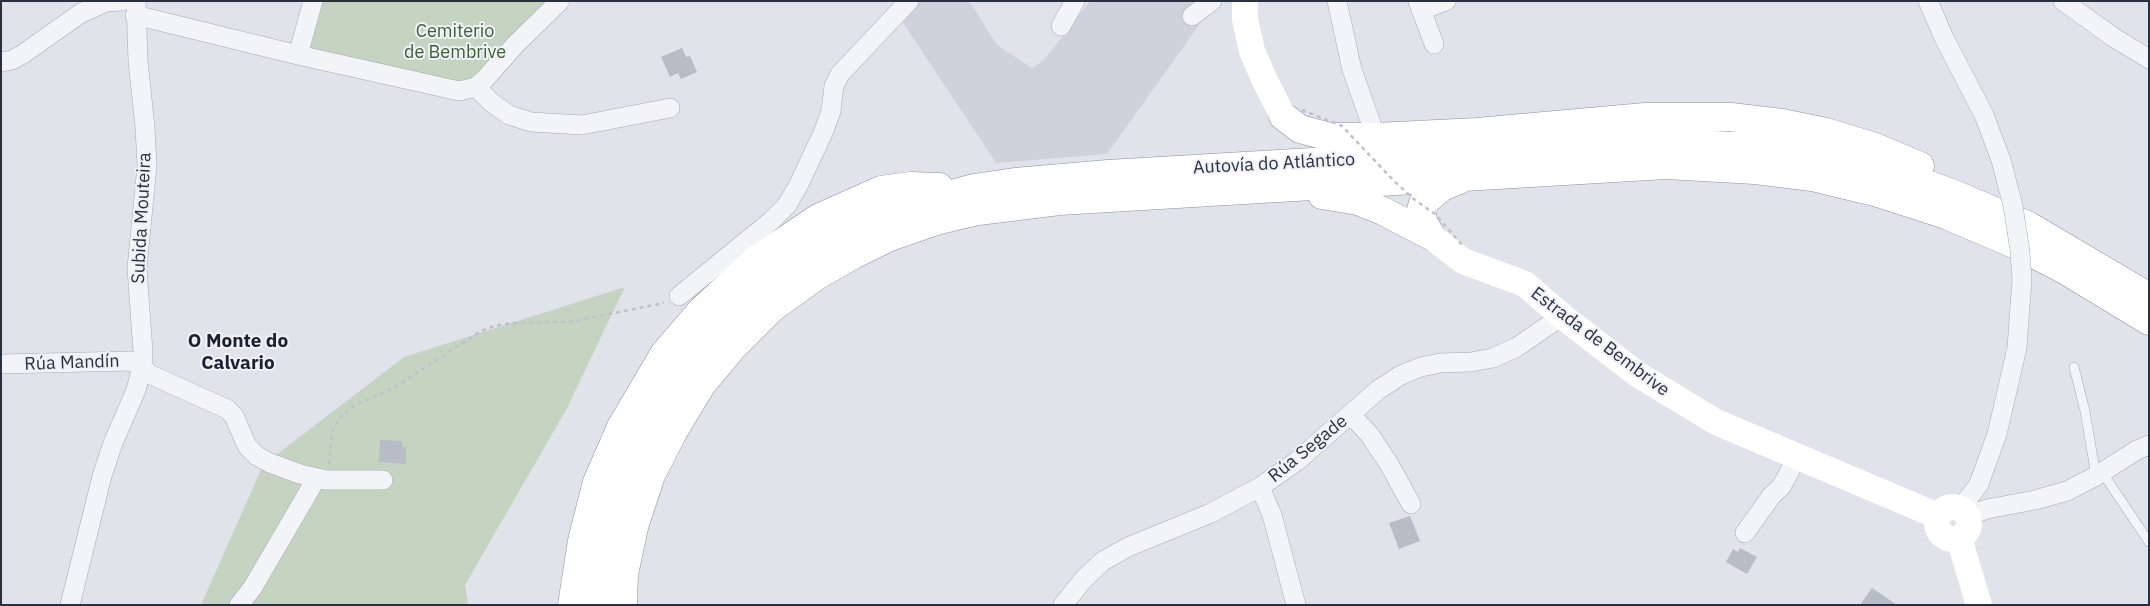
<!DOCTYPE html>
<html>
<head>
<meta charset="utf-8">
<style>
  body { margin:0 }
  #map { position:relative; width:2150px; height:606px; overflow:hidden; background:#e0e3ea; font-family:"IBM Plex Sans",sans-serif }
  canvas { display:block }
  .frame { position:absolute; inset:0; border:2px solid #283042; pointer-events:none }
</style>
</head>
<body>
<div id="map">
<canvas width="2150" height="606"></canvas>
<div class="frame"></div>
</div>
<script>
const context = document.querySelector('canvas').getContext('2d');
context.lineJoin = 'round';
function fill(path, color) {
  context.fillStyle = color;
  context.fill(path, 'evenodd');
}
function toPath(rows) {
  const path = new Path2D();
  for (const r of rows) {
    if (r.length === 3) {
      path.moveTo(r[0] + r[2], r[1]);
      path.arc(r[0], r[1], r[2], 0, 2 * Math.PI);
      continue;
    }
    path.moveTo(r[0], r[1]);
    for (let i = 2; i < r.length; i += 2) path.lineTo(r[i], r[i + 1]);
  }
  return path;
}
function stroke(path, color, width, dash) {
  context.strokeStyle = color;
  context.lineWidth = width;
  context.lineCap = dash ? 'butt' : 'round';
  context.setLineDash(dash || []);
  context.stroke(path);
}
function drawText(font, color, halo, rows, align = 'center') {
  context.font = font + ' "IBM Plex Sans",sans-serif';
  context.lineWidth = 4;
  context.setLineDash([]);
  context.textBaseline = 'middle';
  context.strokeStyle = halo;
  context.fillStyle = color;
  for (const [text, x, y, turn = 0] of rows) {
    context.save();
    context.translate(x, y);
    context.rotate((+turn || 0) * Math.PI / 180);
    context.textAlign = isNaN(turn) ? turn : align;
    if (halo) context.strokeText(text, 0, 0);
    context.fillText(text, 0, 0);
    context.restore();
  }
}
fill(toPath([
  [917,1,969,1,997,45,1032,68,1044,60,1090,1,1195,1,1186,9,1199,25,1107,154,996,163,902,21]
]), '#ced2dc');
fill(toPath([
  [318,1,554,1,477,80,458,85,304,50],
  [625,287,566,410,465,585,468,605,201,605,263,465,404,357]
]), '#c5d4c1');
fill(toPath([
  [682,48,686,57,690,56,697,72,681,79,678,73,670,77,661,57],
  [380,440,402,441,402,447,406,447,406,464,379,462],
  [1410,516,1420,541,1399,549,1389,523],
  [1740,548,1757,557,1747,574,1726,562,1733,549,1738,552],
  [1872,588,1897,605,1860,605]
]), '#b7bcc7');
const lane = toPath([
  [2074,367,2085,411,2096,476],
  [2102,472,2149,542]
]);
const street = toPath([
  [1337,1,1352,70,1376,137],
  [1418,1,1434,44],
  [1928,1,1944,38,1984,115,2001,160],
  [2063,1,2113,37,2149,59],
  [1421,10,1446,1],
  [135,15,298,55,459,91,476,87,484,80,516,44,560,1],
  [1192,16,1212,1],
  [1061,26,1075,1],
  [298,55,313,1],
  [1,62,12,60,23,54,81,13,106,2,122,1],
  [476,87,491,102,509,115,531,122,582,125,670,108],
  [679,296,771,221,787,205,798,186,823,133,831,111,834,86,840,74,909,1],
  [1,364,130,361,142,366,149,374,227,409,234,416,247,446,257,456,270,463,300,474,326,480,383,480],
  [1350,414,1369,434,1389,464,1411,504],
  [1260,487,1272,515,1296,605],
  [1961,508,1979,484,1997,434,2017,348,2020,306],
  [1968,516,1987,509,2035,500,2067,491,2096,476,2137,450,2149,445],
  [1745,533,1772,495,1781,487,1798,456],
  [70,605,102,476,113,443,136,390,142,366,143,352,137,268,147,166,145,127,138,61,136,1],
  [239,605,253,587,316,479],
  [1063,605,1083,580,1103,561,1128,547,1211,513,1260,487,1297,461,1378,390,1401,375,1421,367,1440,363,1471,362,1493,358,1517,347,1562,316]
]);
const highway = toPath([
  [1283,116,1300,129,1330,137,1376,137,1477,132,1645,117,1731,117,1782,123,1826,132,1875,147,1920,166],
  [1322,195,1358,201,1383,211,1431,236],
  [1431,236,1423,221,1421,210,1423,203,1442,187,1459,180],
  [572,605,582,541,597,482,621,427,664,354,701,311,756,260,818,218,881,190,911,186,939,187],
  [596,605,597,567,608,522,628,466,651,422,682,370,712,331,782,271,807,253,838,236,900,208,974,188,1015,182,1108,174,1585,146,1665,143,1761,147,1874,168,1913,179,1954,194,2029,226,2149,297],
  [623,605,624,574,634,527,651,475,673,432,702,384,733,347,772,308,818,275,853,255,890,237,936,221,978,211,1059,201,1666,165,1755,170,1812,177,1878,193,1946,215,2021,247,2070,273,2149,321]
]);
stroke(lane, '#a5aab4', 10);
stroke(street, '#a5aab4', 20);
stroke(highway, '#8790a1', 29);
stroke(toPath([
  [329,464,332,432,339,418,352,407,395,387,481,331,494,326,510,323,569,322,664,303]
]), '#bec1c9', 2.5, [4, 4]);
stroke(lane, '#f3f4f8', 9);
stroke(street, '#f3f4f8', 19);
stroke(toPath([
  [1245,1,1245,19,1252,51,1265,81,1283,116],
  [1431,236,1463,261,1525,284,1562,316,1637,374,1716,422,1938,516],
  [1953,523,16],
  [1959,538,1979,605]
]), '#fff', 26);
stroke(highway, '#fff', 28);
const streetBridge = toPath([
  [2001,160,2013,206,2020,251,2022,280,2020,306]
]);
stroke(streetBridge, '#a5aab4', 20, []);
stroke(toPath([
  [1302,110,1342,126,1394,181,1415,200,1435,214,1462,245]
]), '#bec1c9', 2.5, [4, 4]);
stroke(streetBridge, '#f3f4f8', 19);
drawText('18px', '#3a5f34', '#f0f2f7', [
  ["Cemiterio",455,32],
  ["de Bembrive",455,53]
]);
drawText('18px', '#283042', '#f0f2f7', [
  ["Autovía do Atlántico",1274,164,-3],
  ["Subida Mouteira",142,218,-87],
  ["Estrada de Bembrive",1600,342,37],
  ["Rúa Mandín",72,363,-2],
  ["Rúa Segade",1308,449,-39]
]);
drawText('bold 19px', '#1a2133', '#f0f2f7', [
  ["O Monte do",238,342],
  ["Calvario",238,364]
]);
</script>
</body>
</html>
